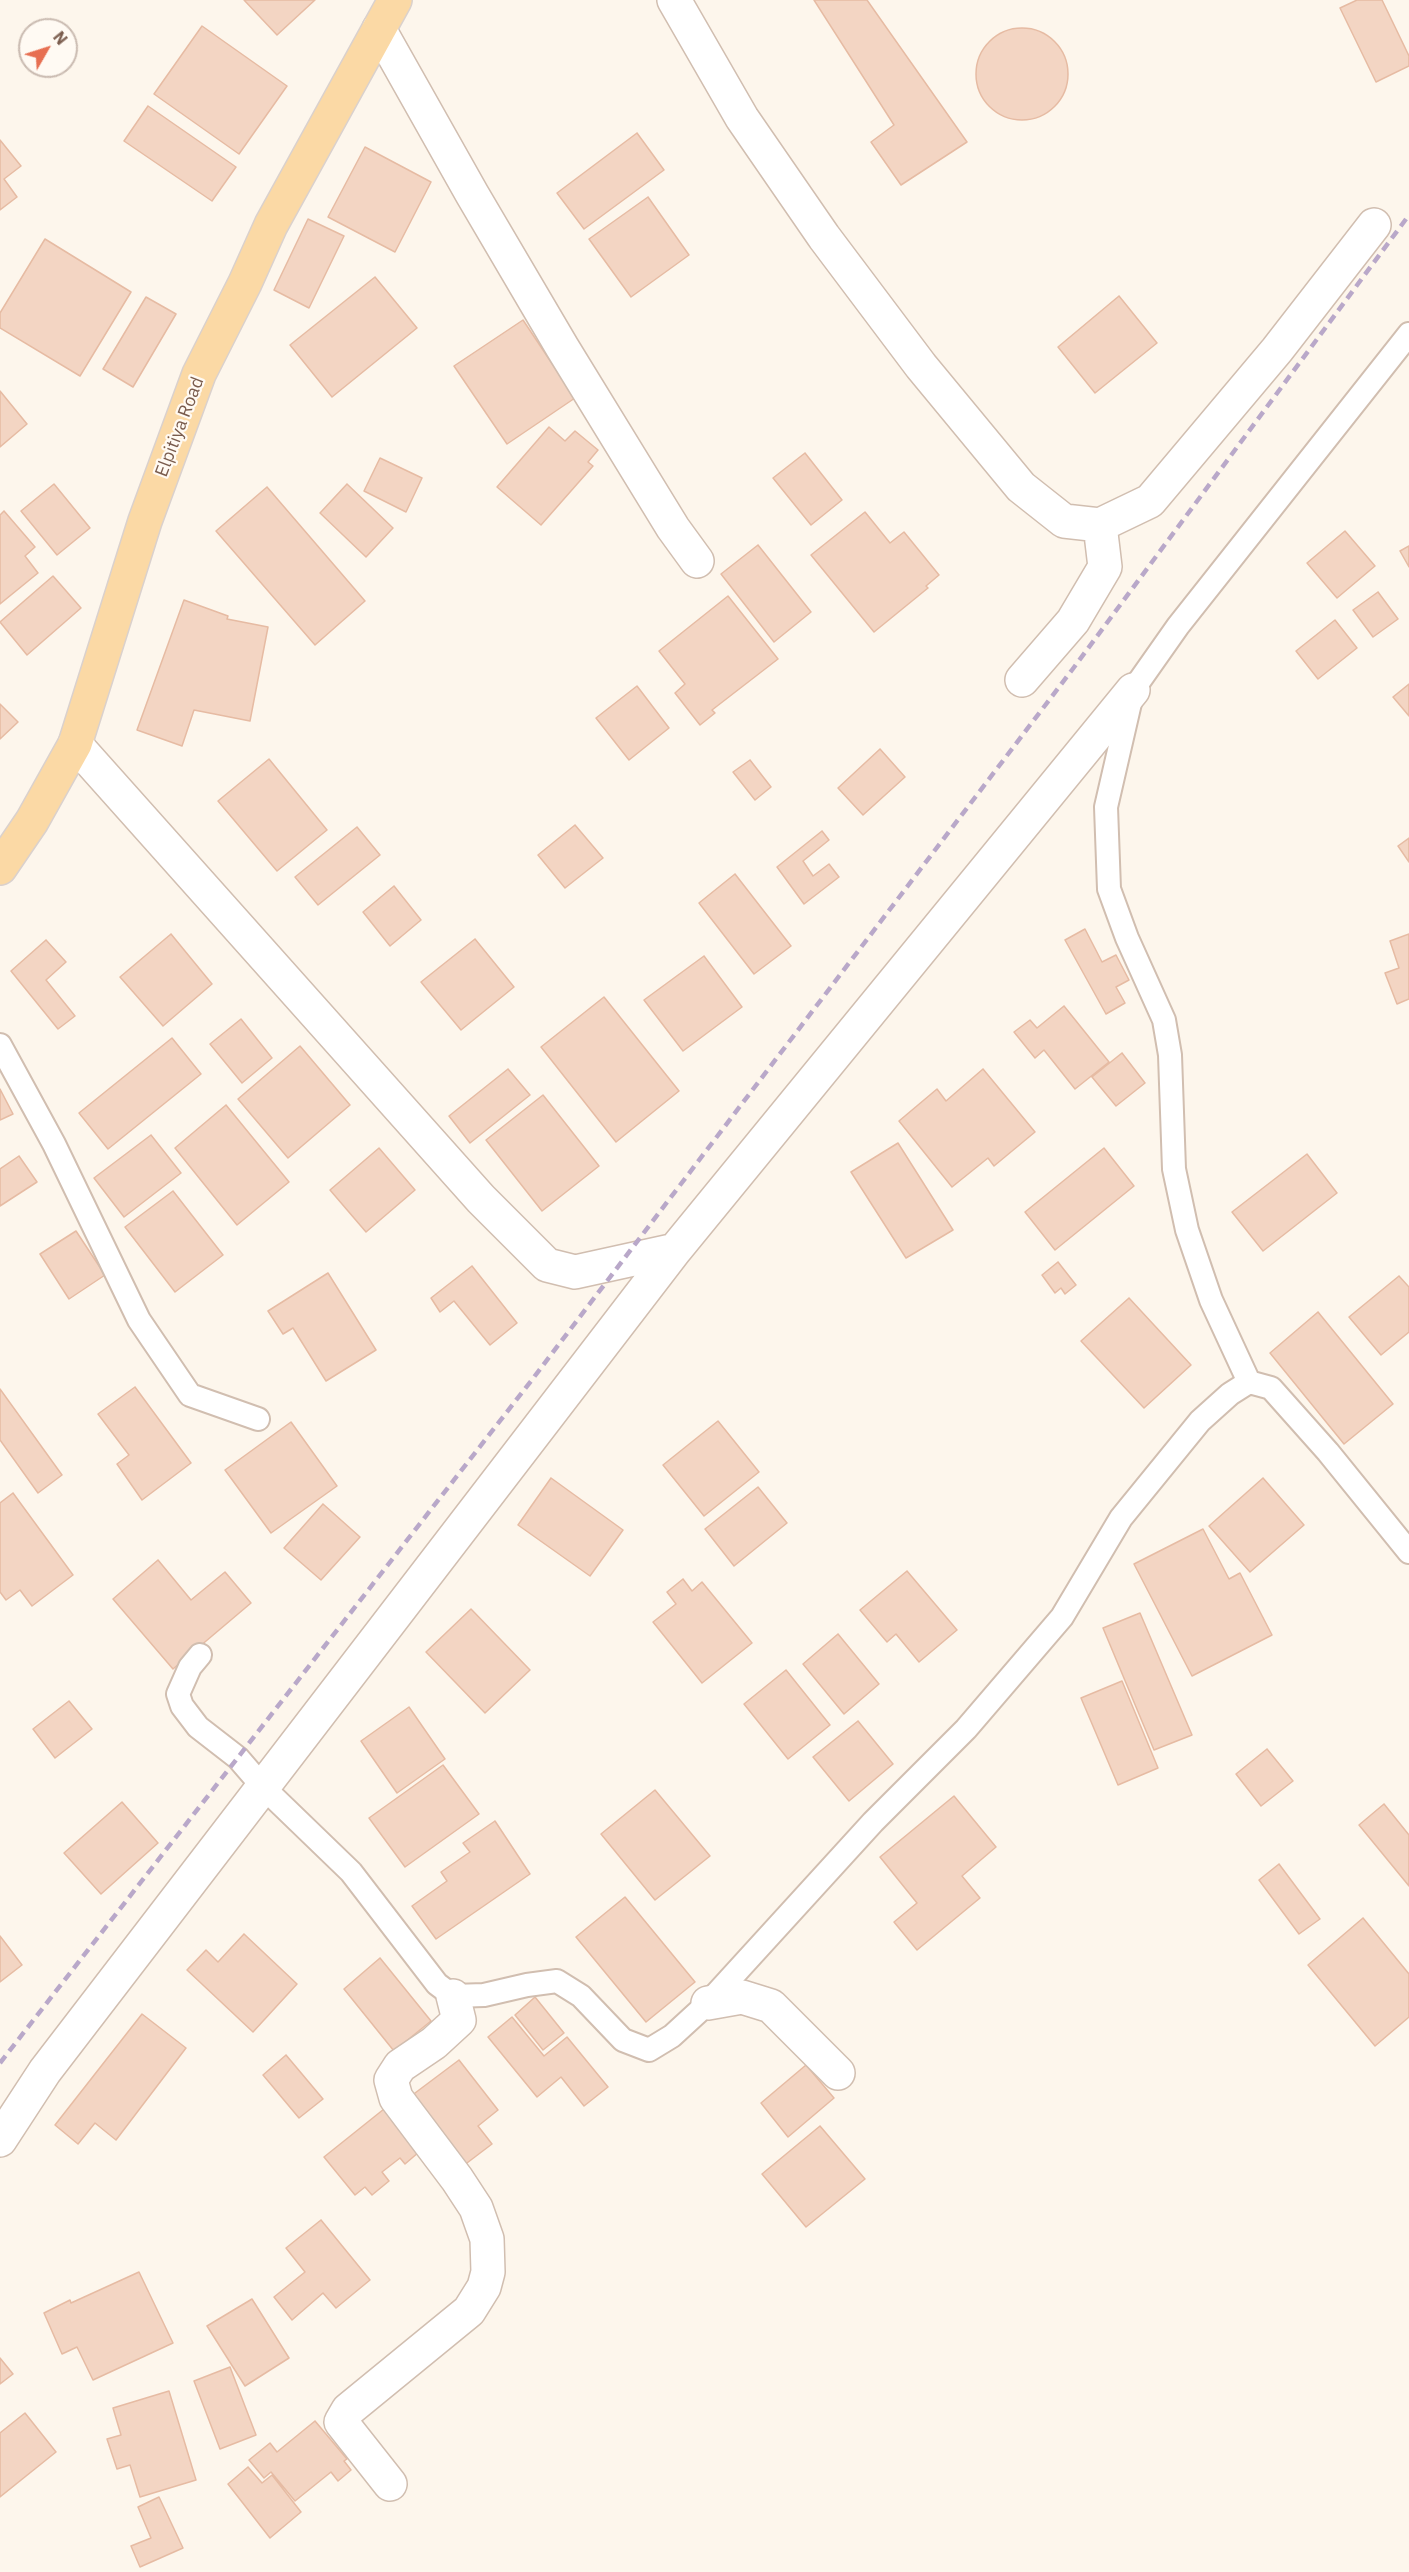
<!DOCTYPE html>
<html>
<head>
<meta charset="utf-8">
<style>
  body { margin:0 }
  #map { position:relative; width:1409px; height:2572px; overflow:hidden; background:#fdf6ec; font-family:"IBM Plex Sans",sans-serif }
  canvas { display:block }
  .north { position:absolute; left:18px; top:18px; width:60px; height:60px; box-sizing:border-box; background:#fffaf3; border:2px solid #cabbb1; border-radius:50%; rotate:51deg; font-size:16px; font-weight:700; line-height:24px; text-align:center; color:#7a5c4d }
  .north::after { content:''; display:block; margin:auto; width:21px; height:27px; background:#e76f51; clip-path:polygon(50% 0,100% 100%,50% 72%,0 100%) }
</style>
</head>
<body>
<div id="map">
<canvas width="1409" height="2572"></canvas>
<div class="north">N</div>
</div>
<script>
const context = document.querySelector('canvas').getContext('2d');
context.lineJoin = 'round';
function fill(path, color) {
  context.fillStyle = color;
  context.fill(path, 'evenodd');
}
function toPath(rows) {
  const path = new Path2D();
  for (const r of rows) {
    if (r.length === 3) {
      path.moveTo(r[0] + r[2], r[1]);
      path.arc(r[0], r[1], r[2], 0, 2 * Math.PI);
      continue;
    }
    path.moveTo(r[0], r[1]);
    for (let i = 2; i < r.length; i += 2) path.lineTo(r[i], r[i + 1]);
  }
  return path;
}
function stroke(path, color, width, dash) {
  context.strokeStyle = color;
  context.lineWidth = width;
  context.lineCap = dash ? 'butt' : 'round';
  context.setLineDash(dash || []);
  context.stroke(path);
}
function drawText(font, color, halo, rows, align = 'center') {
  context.font = font + ' "IBM Plex Sans",sans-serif';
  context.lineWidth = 4.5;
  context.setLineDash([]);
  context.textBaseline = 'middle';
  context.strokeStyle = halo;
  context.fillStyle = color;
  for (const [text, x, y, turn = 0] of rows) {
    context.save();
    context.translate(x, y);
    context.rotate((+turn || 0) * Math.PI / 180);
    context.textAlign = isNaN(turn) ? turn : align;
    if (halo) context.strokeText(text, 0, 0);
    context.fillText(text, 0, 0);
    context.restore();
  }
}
const building = toPath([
  [244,0,315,0,277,35,244,0],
  [814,0,867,0,967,142,901,185,871,142,894,125,814,0],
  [1357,0,1382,0,1409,56,1409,66,1376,82,1340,8,1357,0],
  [202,26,287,86,239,154,154,94,202,26],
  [1022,74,46],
  [148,106,236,167,212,201,124,141,148,106],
  [637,133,664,170,584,229,557,193,637,133],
  [0,140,21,166,4,179,17,197,0,210,0,140],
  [365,147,431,182,395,252,328,217,365,147],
  [648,197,689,255,631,297,589,239,648,197],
  [308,219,344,236,309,308,274,290,308,219],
  [45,239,131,292,80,376,0,328,0,313,45,239],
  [375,277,417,328,332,397,290,345,375,277],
  [1119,296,1157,343,1095,393,1058,347,1119,296],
  [146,297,176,314,133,387,103,369,146,297],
  [523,320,575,398,507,444,454,366,523,320],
  [0,391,27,424,0,447,0,391],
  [549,427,565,441,575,431,598,450,588,462,593,466,541,525,497,487,549,427],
  [805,453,842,500,811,525,773,478,805,453],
  [380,458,422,478,406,512,364,491,380,458],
  [54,484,90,528,57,555,21,511,54,484],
  [347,484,393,528,366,557,320,513,347,484],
  [267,487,365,601,315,645,216,531,267,487],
  [4,511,35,547,25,556,38,573,0,604,0,515,4,511],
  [865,512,890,543,904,532,939,575,926,586,928,588,874,632,811,555,865,512],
  [1345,531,1375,566,1337,598,1307,563,1345,531],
  [758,545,811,612,774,642,721,574,758,545],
  [1409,546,1409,567,1400,551,1409,546],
  [53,576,81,608,27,655,0,622,53,576],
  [1378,592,1398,619,1373,637,1353,610,1378,592],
  [728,596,778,659,712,710,715,713,700,725,675,693,685,684,659,651,728,596],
  [184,600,228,616,227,619,268,627,250,721,194,710,182,746,137,730,184,600],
  [1335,620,1357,648,1318,679,1296,651,1335,620],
  [1409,684,1409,716,1393,697,1409,684],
  [637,686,669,728,629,760,596,718,637,686],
  [0,704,18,722,0,739,0,704],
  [880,749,905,777,863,815,838,788,880,749],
  [269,759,327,830,277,871,218,801,269,759],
  [750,760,771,787,755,800,733,772,750,760],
  [575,825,603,858,565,888,538,855,575,825],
  [357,827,380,855,318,905,295,877,357,827],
  [822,831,829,840,803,861,813,876,829,864,839,877,804,904,777,867,822,831],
  [1409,838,1409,862,1398,846,1409,838],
  [735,874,791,946,754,974,699,903,735,874],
  [394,886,421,920,390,946,363,912,394,886],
  [1085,929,1102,962,1116,955,1129,980,1116,987,1125,1003,1106,1014,1065,940,1085,929],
  [171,934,212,984,163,1026,120,977,171,934],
  [1409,934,1409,999,1397,1004,1385,973,1399,968,1390,941,1409,934],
  [475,939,514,987,461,1030,421,982,475,939],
  [46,940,66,962,46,980,75,1016,58,1029,11,971,46,940],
  [704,956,742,1007,683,1051,644,1000,704,956],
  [604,997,679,1091,616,1142,541,1047,604,997],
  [1064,1006,1109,1062,1075,1089,1044,1050,1035,1058,1014,1032,1030,1020,1037,1028,1064,1006],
  [241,1019,272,1058,242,1083,210,1044,241,1019],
  [172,1038,201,1074,108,1149,79,1113,172,1038],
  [300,1046,350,1105,288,1158,238,1099,300,1046],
  [1122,1053,1145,1083,1116,1106,1092,1077,1122,1053],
  [508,1069,530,1095,470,1143,449,1116,508,1069],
  [983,1069,1035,1132,994,1166,988,1158,952,1187,899,1121,937,1089,946,1101,983,1069],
  [0,1089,13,1114,0,1120,0,1089],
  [543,1095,599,1166,542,1211,486,1140,543,1095],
  [226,1105,289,1182,237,1225,175,1148,226,1105],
  [151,1135,181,1173,124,1217,94,1178,151,1135],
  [898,1143,953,1230,906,1258,851,1172,898,1143],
  [379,1148,415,1190,366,1232,330,1190,379,1148],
  [1104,1148,1134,1186,1055,1250,1025,1212,1104,1148],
  [1307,1154,1337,1193,1263,1251,1232,1212,1307,1154],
  [19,1156,37,1182,0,1206,0,1169,19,1156],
  [173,1191,223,1255,175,1292,125,1227,173,1191],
  [76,1231,105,1275,69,1299,40,1254,76,1231],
  [1058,1262,1076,1285,1065,1294,1061,1288,1055,1293,1042,1275,1058,1262],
  [472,1266,517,1323,490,1345,454,1301,440,1312,431,1298,472,1266],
  [328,1273,376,1350,326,1381,293,1328,283,1334,268,1311,328,1273],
  [1399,1276,1409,1287,1409,1332,1381,1355,1349,1317,1399,1276],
  [1129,1298,1191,1365,1144,1408,1081,1341,1129,1298],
  [1318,1312,1393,1404,1344,1444,1270,1353,1318,1312],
  [135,1387,191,1463,142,1500,117,1464,129,1455,98,1414,135,1387],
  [0,1389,62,1475,38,1493,0,1440,0,1389],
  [718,1421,759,1472,704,1516,663,1465,718,1421],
  [291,1422,337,1486,271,1533,225,1470,291,1422],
  [551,1478,623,1530,590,1576,518,1525,551,1478],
  [1263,1478,1304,1525,1250,1572,1209,1526,1263,1478],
  [758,1487,787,1523,734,1566,705,1529,758,1487],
  [13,1493,73,1575,32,1606,20,1590,6,1600,0,1592,0,1503,13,1493],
  [323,1504,360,1537,321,1580,284,1548,323,1504],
  [1203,1529,1229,1579,1240,1573,1272,1635,1192,1676,1134,1564,1203,1529],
  [158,1560,191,1600,225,1572,251,1603,173,1669,113,1599,158,1560],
  [907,1571,957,1630,919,1662,896,1634,887,1642,860,1610,907,1571],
  [683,1579,692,1591,702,1582,752,1643,702,1683,653,1622,676,1604,667,1592,683,1579],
  [471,1609,530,1670,485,1713,426,1652,471,1609],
  [1140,1613,1192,1735,1154,1750,1103,1628,1140,1613],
  [838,1634,879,1684,844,1714,803,1664,838,1634],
  [786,1670,830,1725,788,1759,744,1704,786,1670],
  [1122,1681,1158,1768,1118,1785,1081,1698,1122,1681],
  [69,1701,92,1729,55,1758,33,1729,69,1701],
  [409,1707,445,1759,397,1793,361,1741,409,1707],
  [858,1721,893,1764,849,1801,813,1757,858,1721],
  [1267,1749,1293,1781,1261,1806,1236,1774,1267,1749],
  [443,1765,479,1814,405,1867,369,1818,443,1765],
  [655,1790,710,1856,655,1900,601,1834,655,1790],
  [954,1796,996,1847,962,1876,980,1898,917,1950,894,1922,917,1903,880,1857,954,1796],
  [122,1802,158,1843,101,1894,64,1853,122,1802],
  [1384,1804,1409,1835,1409,1886,1359,1825,1384,1804],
  [495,1821,530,1874,436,1939,412,1906,447,1881,441,1872,470,1852,463,1843,495,1821],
  [1279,1864,1320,1919,1299,1934,1259,1880,1279,1864],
  [625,1897,695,1982,646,2022,576,1937,625,1897],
  [1363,1918,1409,1974,1409,2017,1375,2046,1308,1965,1363,1918],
  [244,1934,297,1984,253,2032,187,1970,206,1950,218,1962,244,1934],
  [0,1936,22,1965,0,1982,0,1936],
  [380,1958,431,2021,394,2051,344,1989,380,1958],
  [535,1997,564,2033,543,2050,515,2015,535,1997],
  [142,2014,186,2048,116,2140,95,2123,78,2144,55,2125,142,2014],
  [512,2017,544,2056,567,2037,608,2087,584,2106,561,2077,537,2097,488,2037,512,2017],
  [286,2055,323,2099,299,2118,263,2075,286,2055],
  [459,2060,498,2110,478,2126,492,2144,463,2166,411,2096,459,2060],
  [806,2065,834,2098,788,2137,761,2103,806,2065],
  [384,2109,419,2152,405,2164,400,2158,382,2172,389,2181,372,2195,365,2187,355,2195,324,2157,384,2109],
  [820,2126,865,2179,806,2227,762,2174,820,2126],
  [321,2220,370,2280,336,2308,323,2293,292,2320,274,2297,305,2272,286,2248,321,2220],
  [139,2272,173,2343,93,2380,77,2347,62,2354,44,2313,70,2300,71,2303,139,2272],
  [252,2299,289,2358,245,2386,207,2326,252,2299],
  [0,2358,13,2374,0,2384,0,2358],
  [230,2367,256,2435,220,2449,194,2381,230,2367],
  [169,2391,196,2480,140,2497,130,2465,117,2469,107,2439,121,2435,113,2408,169,2391],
  [25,2413,56,2452,0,2497,0,2433,25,2413],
  [315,2421,347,2459,344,2461,351,2470,338,2481,331,2472,295,2501,271,2472,264,2478,249,2460,270,2443,277,2452,315,2421],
  [248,2467,262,2483,272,2475,301,2512,270,2538,228,2484,248,2467],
  [159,2497,183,2548,140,2567,131,2546,151,2538,138,2507,159,2497]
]);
fill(building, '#f3d5c3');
stroke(building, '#e6bba3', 1.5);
const lane = toPath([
  [0,1045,54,1144,139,1320,190,1395,258,1419],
  [1249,1382,1211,1300,1187,1230,1174,1169,1170,1055,1164,1020,1127,938,1109,889,1106,807,1133,690,1178,626,1409,334],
  [200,1655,190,1667,178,1694,182,1706,198,1727,238,1758,263,1787,351,1872,437,1984,453,1996,484,1995,527,1985,557,1981,581,1996,623,2040,649,2050,672,2036,708,2003,873,1822,966,1729,1062,1617,1121,1518,1200,1421,1230,1394,1249,1382,1271,1388,1328,1452,1409,1552]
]);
const street = toPath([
  [674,0,742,118,824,237,921,366,1021,487,1064,521,1100,525,1150,501,1277,350,1374,225],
  [379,29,472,194,562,347,673,528,697,561],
  [1022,680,1073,621,1105,567,1100,525],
  [75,744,481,1199,547,1265,575,1272,675,1250],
  [708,2003,742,1997,771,2006,838,2073],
  [0,2140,45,2071,675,1250,1133,690],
  [390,2484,341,2422,348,2410,469,2311,484,2287,488,2272,487,2239,476,2208,457,2179,396,2098,391,2080,400,2066,434,2043,459,2020,453,1996]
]);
const primary = toPath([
  [0,868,32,821,75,744,145,521,199,374,245,283,271,225,395,0]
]);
stroke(lane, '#d1beb0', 26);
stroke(street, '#d1beb0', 36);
stroke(primary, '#dad1cd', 36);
stroke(lane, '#fff', 22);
stroke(street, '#fff', 33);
stroke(primary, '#fbd9a5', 33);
stroke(toPath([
  [0,2063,531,1381,1072,670,1409,215]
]), '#b9a8c9', 4.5, [9, 6]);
drawText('18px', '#7a5c4d', '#fffaf3', [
  ["Elpitiya Road",180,427,-69]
]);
</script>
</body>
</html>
